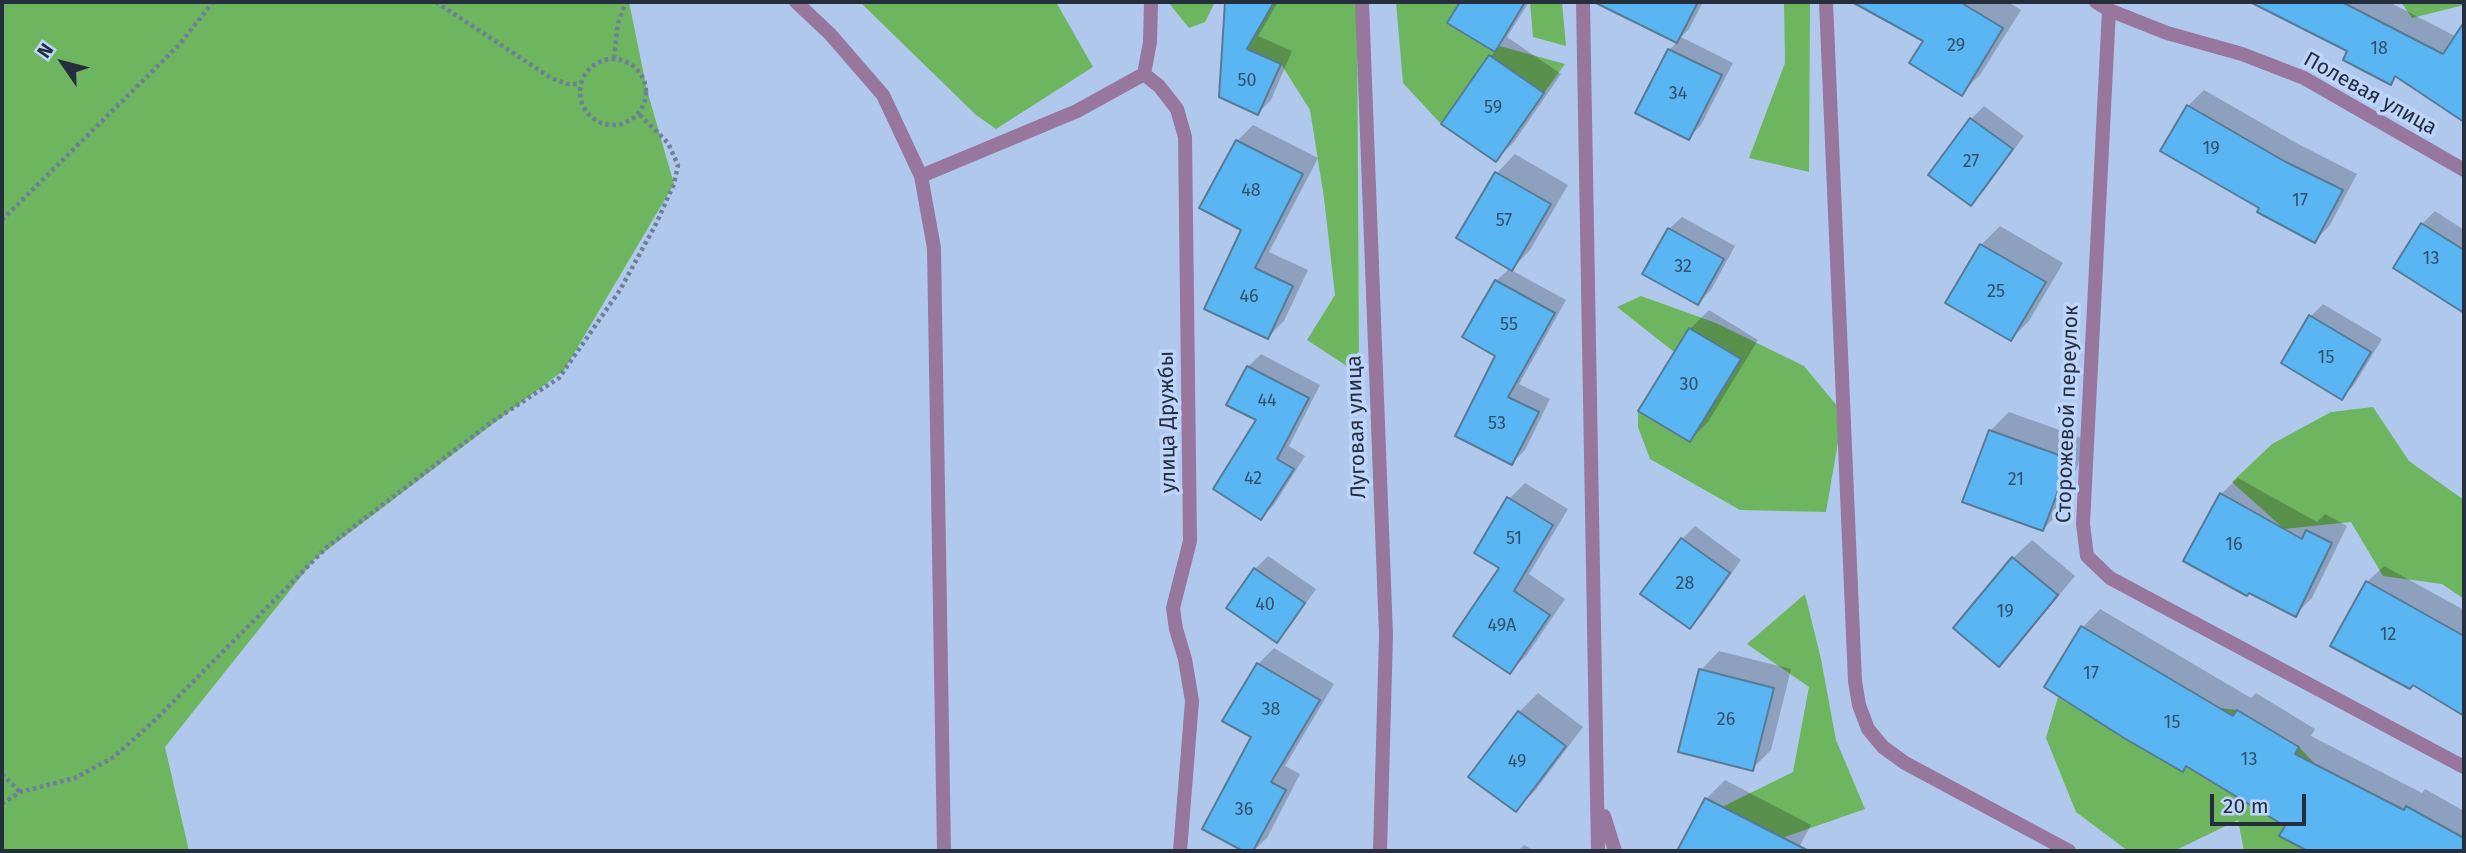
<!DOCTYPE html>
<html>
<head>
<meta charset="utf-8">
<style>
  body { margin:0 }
  #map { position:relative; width:2466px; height:853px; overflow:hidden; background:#b1c8ed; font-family:"Fira Sans",sans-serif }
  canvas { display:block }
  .frame { position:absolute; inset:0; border:4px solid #252e3c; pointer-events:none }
  .north { position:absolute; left:28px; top:28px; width:70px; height:70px; -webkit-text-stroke:5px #bed5fb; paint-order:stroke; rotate:305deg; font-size:19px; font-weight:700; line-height:28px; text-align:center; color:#252e3c }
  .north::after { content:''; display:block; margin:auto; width:24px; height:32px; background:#252e3c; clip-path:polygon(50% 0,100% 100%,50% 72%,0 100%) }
  .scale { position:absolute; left:2210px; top:794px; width:96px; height:32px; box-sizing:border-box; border:4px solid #252e3c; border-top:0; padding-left:9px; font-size:21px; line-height:24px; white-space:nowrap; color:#252e3c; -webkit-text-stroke:5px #bed5fb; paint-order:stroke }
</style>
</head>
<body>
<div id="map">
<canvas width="2466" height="853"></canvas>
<div class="frame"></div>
<div class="north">N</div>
<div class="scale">20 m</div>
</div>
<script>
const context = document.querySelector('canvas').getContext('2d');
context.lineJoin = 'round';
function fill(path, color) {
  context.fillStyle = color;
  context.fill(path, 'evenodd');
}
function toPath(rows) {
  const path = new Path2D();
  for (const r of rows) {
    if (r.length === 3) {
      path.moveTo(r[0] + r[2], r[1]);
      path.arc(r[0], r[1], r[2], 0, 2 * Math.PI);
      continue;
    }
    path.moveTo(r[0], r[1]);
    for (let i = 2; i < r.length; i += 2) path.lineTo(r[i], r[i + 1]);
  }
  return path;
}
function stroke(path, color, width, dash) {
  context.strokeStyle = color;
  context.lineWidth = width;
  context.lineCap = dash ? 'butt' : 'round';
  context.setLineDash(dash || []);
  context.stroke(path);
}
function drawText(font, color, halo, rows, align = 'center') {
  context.font = font + ' "Fira Sans",sans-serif';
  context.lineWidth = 7;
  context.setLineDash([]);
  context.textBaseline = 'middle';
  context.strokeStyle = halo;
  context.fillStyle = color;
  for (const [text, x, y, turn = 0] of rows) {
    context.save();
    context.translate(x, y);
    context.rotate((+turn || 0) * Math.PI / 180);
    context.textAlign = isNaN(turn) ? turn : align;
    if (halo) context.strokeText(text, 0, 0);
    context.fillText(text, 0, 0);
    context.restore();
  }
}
fill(toPath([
  [2,2,629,2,647,90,674,184,564,370,315,559,165,747,189,851,2,851],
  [860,2,1056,2,1093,67,996,129,976,115],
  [1168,2,1215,2,1205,22,1189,28],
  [1274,2,1357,2,1359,374,1307,340,1335,295,1324,198,1310,110,1281,64,1223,38,1263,21],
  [1396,2,1460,2,1448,23,1474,39,1565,64,1544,93,1489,55,1441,124,1403,83],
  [1530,2,1562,2,1566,46,1533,37],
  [1784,2,1810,2,1809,172,1749,158,1785,63],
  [2401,2,2464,2,2464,5,2412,18],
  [1641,296,1716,323,1804,366,1843,413,1826,512,1740,510,1650,459,1638,427,1638,411,1690,442,1740,359,1689,328,1674,352,1617,307],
  [2373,407,2409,461,2464,500,2464,599,2442,584,2383,576,2351,522,2284,529,2232,482,2272,444,2331,412],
  [1805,594,1821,659,1836,740,1865,809,1782,838,1722,807,1793,772,1809,687,1747,644],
  [2058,697,2124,738,2183,772,2220,708,2237,710,2199,773,2260,811,2299,747,2316,765,2280,836,2308,851,2244,851,2238,820,2174,851,2128,851,2076,812,2046,738]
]), '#6eb560');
fill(toPath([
  [1227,2,1278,2,1258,36,1292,51,1271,100,1258,113,1221,96],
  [1462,2,1529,2,1507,37,1561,74,1514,142,1495,160,1491,56,1497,50,1450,22],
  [1637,2,1703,2,1689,29,1681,37,1733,63,1701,125,1688,138,1669,50,1677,42,1629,17],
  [1949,2,2008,2,2021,10,1980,75,1961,93,1912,62],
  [2254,2,2389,2,2457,37,2464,26,2464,120,2397,76,2390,82,2349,51],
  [2204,90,2300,145,2357,174,2330,225,2315,241,2262,208,2188,106],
  [1984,106,2024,136,1983,192,1971,204,1930,175,1971,119],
  [1253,125,1318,158,1269,252,1308,270,1284,321,1268,337,1243,229,1202,208,1237,141],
  [1515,154,1568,185,1530,250,1511,270,1566,300,1519,384,1550,399,1525,450,1512,463,1498,355,1496,281,1510,268,1459,237,1497,173],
  [2435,211,2464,230,2464,298,2456,306,2395,267,2422,224],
  [1682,217,1735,246,1711,290,1698,303,1669,229],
  [2000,226,2063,263,2029,321,2011,339,1948,303,1981,245],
  [2323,304,2382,339,2354,385,2342,397,2310,317],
  [1709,310,1758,340,1708,422,1690,440,1641,411,1690,329],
  [1261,354,1320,385,1289,446,1305,456,1274,505,1261,517,1259,420,1248,367],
  [2009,412,2087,440,2061,511,2043,529,1990,431],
  [2238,478,2317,522,2325,514,2347,526,2312,598,2295,615,2221,494],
  [1525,483,1568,509,1529,574,1565,599,1526,656,1510,672,1502,567,1509,499],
  [1695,526,1741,560,1702,615,1689,627,1643,593,1682,539],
  [2032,540,2075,576,2017,646,1999,664,2013,558],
  [1268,556,1316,589,1289,628,1277,641,1255,569],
  [2384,566,2464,610,2464,714,2414,683,2367,582],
  [2100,609,2251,698,2256,693,2315,729,2311,736,2422,793,2425,789,2464,811,2464,851,2312,851,2282,836,2287,825,2188,765,2183,770,2046,687,2083,627],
  [1274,648,1334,684,1285,766,1300,774,1267,838,1253,851,1239,851,1242,848,1253,737,1258,664],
  [1719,651,1791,669,1771,750,1752,769,1701,670],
  [1538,693,1583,727,1534,792,1515,810,1471,777,1519,712],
  [1725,780,1811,825,1797,851,1679,851,1706,799],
  [1524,845,1535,851,1518,851]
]), '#0003');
const building = toPath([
  [1225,2,1274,2,1247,49,1281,64,1258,115,1219,97,1225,2],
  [1460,2,1525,2,1495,52,1447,23,1460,2],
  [1594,2,1698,2,1677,43,1594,2],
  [1852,2,1960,2,2003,28,1962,96,1909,63,1923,41,1852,2],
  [2250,2,2342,2,2443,54,2464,22,2464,122,2395,76,2391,85,2343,60,2347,51,2250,2],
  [1668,49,1722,75,1689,140,1635,113,1668,49],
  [1489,55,1544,93,1496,162,1441,124,1489,55],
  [2187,105,2284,161,2343,190,2315,243,2257,212,2259,208,2160,151,2187,105],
  [1970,118,2013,149,1971,206,1928,175,1970,118],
  [1236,140,1303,174,1255,268,1293,286,1268,339,1204,309,1241,230,1199,208,1236,140],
  [1495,172,1551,204,1512,271,1456,238,1495,172],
  [2421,223,2464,250,2464,313,2393,268,2421,223],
  [1668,228,1724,259,1698,305,1642,274,1668,228],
  [1980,244,2046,282,2011,341,1945,303,1980,244],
  [1495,280,1555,313,1508,397,1539,412,1512,465,1455,436,1495,356,1462,337,1495,280],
  [2309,315,2371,352,2342,400,2281,363,2309,315],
  [1689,328,1741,359,1690,442,1638,411,1689,328],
  [1247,366,1309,398,1277,459,1294,469,1261,520,1213,489,1256,420,1226,405,1247,366],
  [1989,430,2070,459,2043,531,1962,502,1989,430],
  [2220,493,2302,539,2306,530,2332,543,2296,617,2249,593,2247,596,2183,561,2220,493],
  [1507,497,1553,525,1514,591,1550,615,1510,674,1453,636,1499,568,1474,553,1507,497],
  [1681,538,1730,573,1690,629,1640,594,1681,538],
  [2012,557,2058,595,1999,667,1953,628,2012,557],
  [1254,568,1305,603,1277,643,1226,608,1254,568],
  [2366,581,2464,636,2464,716,2413,685,2410,689,2330,646,2366,581],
  [2081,626,2233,716,2237,710,2299,747,2295,754,2404,810,2406,806,2464,838,2464,851,2308,851,2279,836,2285,826,2186,766,2183,772,2124,738,2044,687,2081,626],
  [1257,663,1320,700,1271,782,1286,790,1253,851,1243,851,1202,829,1251,737,1222,721,1257,663],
  [1699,669,1774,688,1753,771,1678,752,1699,669],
  [1518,711,1566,746,1516,812,1468,777,1518,711],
  [1705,798,1809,851,1677,851,1705,798]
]);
fill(building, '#5ab6f3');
stroke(building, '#577b96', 2);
stroke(toPath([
  [436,2,551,78,567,84,580,84],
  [614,58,618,23,626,2],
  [613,92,33],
  [2,220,180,44,213,2],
  [2,774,20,792],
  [2,804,20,792,75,778,114,757,155,720,327,547,493,421,559,378,620,290,656,224,674,184,678,165,668,143,639,114]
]), '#6e7f99', 4.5, [3.5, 3.5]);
stroke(toPath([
  [796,2,830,34,883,95,921,176,934,248,944,851],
  [1151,2,1150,42,1144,74,1159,86,1177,109,1185,137,1190,541,1173,608,1176,629,1185,659,1192,701,1180,851],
  [1362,2,1386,635,1380,851],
  [1583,2,1598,851],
  [1826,2,1855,681,1859,705,1868,729,1883,747,1905,763,2069,851],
  [2096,2,2109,10,2167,33,2242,54,2304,78,2464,170],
  [2109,10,2083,524,2087,556,2110,578,2464,767],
  [921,176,1077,111,1144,74],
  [1604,816,1615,851]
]), '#97779e', 14);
drawText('18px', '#32506a', null, [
  ["29",1956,46],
  ["18",2379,49],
  ["50",1247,81],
  ["34",1678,94],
  ["59",1493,108],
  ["19",2211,149],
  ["27",1971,162],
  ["48",1251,191],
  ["17",2300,201],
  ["57",1504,221],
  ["13",2431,259],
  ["32",1683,267],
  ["25",1996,292],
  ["46",1249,297],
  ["55",1509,325],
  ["15",2326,358],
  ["30",1689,385],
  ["44",1267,401],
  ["53",1497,424],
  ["42",1253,479],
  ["21",2016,480],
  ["51",1514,539],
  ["16",2234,545],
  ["28",1685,584],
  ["40",1265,605],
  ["19",2005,612],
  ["49А",1502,626],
  ["12",2388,635],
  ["17",2091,674],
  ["38",1271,710],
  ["26",1726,720],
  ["15",2172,723],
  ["13",2249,760],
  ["49",1517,762],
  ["36",1244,810]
]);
drawText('21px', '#252e3c', '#bed5fb', [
  ["Полевая улица",2370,94,29],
  ["Сторожевой переулок",2068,414,-88],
  ["улица Дружбы",1168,422,-91],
  ["Луговая улица",1357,427,-92]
]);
</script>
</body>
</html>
